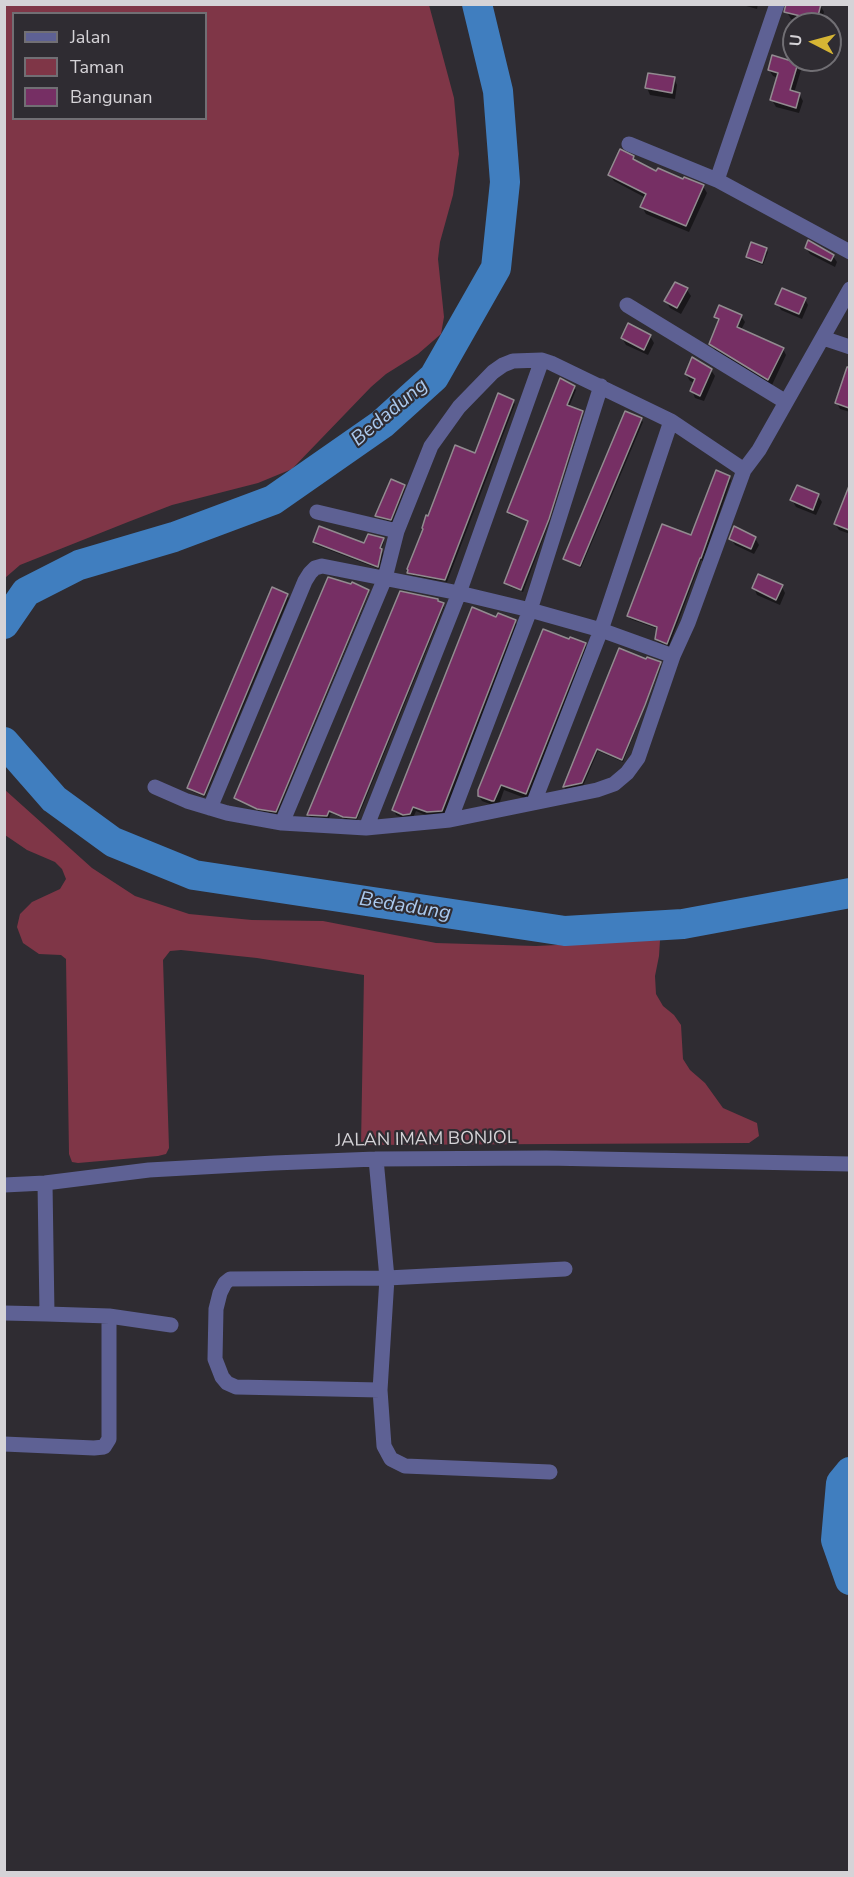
<!DOCTYPE html>
<html>
<head>
<meta charset="utf-8">
<style>
  body { margin:0 }
  #map { position:relative; width:854px; height:1877px; overflow:hidden; background:#2f2c32; font-family:"Nunito Sans",sans-serif }
  canvas { display:block }
  .frame { position:absolute; inset:0; border:6px solid #d5d3d7; pointer-events:none }
  .legend { position:absolute; left:12px; top:12px; width:195px; height:108px; box-sizing:border-box; background:#2f2c32; border:2px solid #716f74; margin:0; padding:8px 10px; list-style:none; font-size:18px; color:#d5d3d7 }
  .legend li { display:flex; align-items:center; gap:12px; height:30px }
  .legend b { width:30px; border:2px solid #716f74 }
  .north { position:absolute; left:782px; top:12px; width:60px; height:60px; box-sizing:border-box; background:#2f2c32; border:2px solid #716f74; border-radius:50%; rotate:276deg; font-size:16px; font-weight:700; line-height:24px; text-align:center; color:#d5d3d7 }
  .north::after { content:''; display:block; margin:auto; width:21px; height:27px; background:#d6b534; clip-path:polygon(50% 0,100% 100%,50% 72%,0 100%) }
</style>
</head>
<body>
<div id="map">
<canvas width="854" height="1877"></canvas>
<div class="frame"></div>
<ul class="legend">
<li><b style="height:8px;background:#5e6194"></b>Jalan</li>
<li><b style="height:16px;background:#7f3647"></b>Taman</li>
<li><b style="height:16px;background:#762f64"></b>Bangunan</li>
</ul>
<div class="north">U</div>
</div>
<script>
const context = document.querySelector('canvas').getContext('2d');
context.lineJoin = 'round';
function fill(path, color) {
  context.fillStyle = color;
  context.fill(path, 'evenodd');
}
function toPath(rows) {
  const path = new Path2D();
  for (const r of rows) {
    path.moveTo(r[0], r[1]);
    for (let i = 2; i < r.length; i += 2) path.lineTo(r[i], r[i + 1]);
  }
  return path;
}
function stroke(path, color, width, dash) {
  context.strokeStyle = color;
  context.lineWidth = width;
  context.lineCap = dash ? 'butt' : 'round';
  context.setLineDash(dash || []);
  context.stroke(path);
}
function drawText(font, color, halo, rows, align = 'center') {
  context.font = font + ' "Nunito Sans",sans-serif';
  context.lineWidth = 4.5;
  context.setLineDash([]);
  context.textBaseline = 'middle';
  context.strokeStyle = halo;
  context.fillStyle = color;
  for (const [text, x, y, turn = 0] of rows) {
    context.save();
    context.translate(x, y);
    context.rotate((+turn || 0) * Math.PI / 180);
    context.textAlign = isNaN(turn) ? turn : align;
    if (halo) context.strokeText(text, 0, 0);
    context.fillText(text, 0, 0);
    context.restore();
  }
}
fill(toPath([
  [5,4,429,5,454,98,459,154,453,195,440,242,438,259,444,317,441,334,418,354,386,374,371,387,292,469,258,483,172,505,128,522,20,565,5,578],
  [14,14,206,14,206,118,14,118],
  [4,789,92,868,135,896,189,914,252,920,323,921,436,943,536,946,660,940,659,956,655,976,656,994,663,1006,674,1015,681,1025,683,1059,690,1070,705,1083,723,1108,757,1123,759,1136,749,1143,361,1145,364,975,257,958,181,950,170,951,163,960,169,1148,166,1154,158,1156,78,1163,72,1162,69,1154,66,959,61,955,39,954,23,943,17,927,20,914,32,902,60,889,66,879,62,869,55,862,27,850,5,835]
]), '#7f3647');
fill(toPath([
  [739,4,758,4,757,9],
  [820,5,824,12,821,24,791,19,787,12],
  [797,64,801,70,794,93,799,94,803,101,799,113,776,107,772,100,778,78,773,76,769,70],
  [674,79,677,85,675,99,650,95,647,88],
  [633,158,635,162,657,173,703,186,707,193,689,232,646,214,642,207,646,198,614,181,610,175],
  [806,248,833,256,837,262,835,267,810,254],
  [766,249,768,252,763,265,749,260,748,257],
  [687,290,691,296,681,314,670,308,666,301],
  [805,299,808,305,802,319,781,310,777,303],
  [741,316,745,322,741,330,783,349,786,355,772,385,715,350,711,344,719,323,716,317],
  [650,336,654,343,648,355,626,345,622,338],
  [711,370,715,376,704,401,695,398,692,391,695,383,690,381,686,374],
  [847,373,850,374,850,412,840,409,837,403],
  [574,387,576,390,569,407,582,412,583,415,549,523,523,592,508,586,506,583,529,522,510,515,508,512],
  [513,401,515,404,447,582,410,575,409,573,476,455],
  [641,419,643,422,581,568,566,561,565,558],
  [729,477,731,480,703,561,701,560,669,646,658,642,656,639,658,629,630,619,629,615,692,537],
  [404,486,405,489,392,522,379,518,377,516],
  [818,496,822,502,816,515,796,507,792,500],
  [841,509,850,513,850,534,839,530,835,524],
  [731,538,755,538,759,545,754,554,735,545],
  [383,539,384,542,381,550,383,554,379,569,316,545,315,542,365,545],
  [782,587,785,593,780,605,757,595,754,588],
  [368,591,369,593,277,814,260,811,238,801,236,798],
  [287,596,289,598,205,797,191,791,189,788],
  [439,603,444,607,357,820,345,819,331,813,329,818,310,817,308,815],
  [497,619,515,621,518,626,444,815,430,817,416,811,413,818,406,819,396,815,394,810],
  [570,641,585,644,588,650,530,800,504,790,498,807,482,801,478,795],
  [647,661,660,663,661,666,623,762,598,751,583,786,565,789,564,786]
]), '#0007');
stroke(toPath([
  [4,624,26,592,79,565,174,537,273,500,382,424,434,377,496,268,505,182,498,91,477,4],
  [4,742,54,799,113,842,194,875,565,931,683,924,850,893],
  [850,1472,841,1483,836,1540,850,1580]
]), '#407ebf', 30);
const building = toPath([
  [786,4,821,4,817,20,784,12,786,4],
  [772,55,798,63,790,90,800,93,796,108,770,100,778,73,768,70,772,55],
  [648,73,675,77,672,93,645,88,648,73],
  [620,149,634,156,633,159,656,171,658,168,683,179,684,177,704,185,686,226,640,207,646,194,608,175,620,149],
  [808,240,834,255,831,261,805,248,808,240],
  [751,242,767,248,762,263,746,257,751,242],
  [675,282,688,288,677,308,664,301,675,282],
  [782,288,806,298,799,314,775,304,782,288],
  [719,305,742,315,737,327,784,348,768,380,709,344,719,319,714,317,719,305],
  [628,323,651,335,644,350,621,338,628,323],
  [692,357,712,369,700,396,690,391,695,379,685,374,692,357],
  [847,367,849,367,849,408,835,403,847,367],
  [560,378,575,386,567,405,583,411,549,519,521,590,504,583,528,521,507,512,560,378],
  [498,393,514,400,445,580,407,573,408,570,407,569,423,529,422,528,426,515,428,516,455,445,475,453,498,393],
  [625,411,642,418,580,566,563,559,625,411],
  [716,470,730,476,701,558,700,558,667,644,655,639,657,627,627,616,662,524,691,535,716,470],
  [391,479,405,485,391,520,375,516,391,479],
  [797,485,819,494,813,510,790,500,797,485],
  [849,486,849,530,834,524,849,486],
  [319,526,364,543,368,534,384,538,380,548,382,549,378,567,313,542,319,526],
  [734,526,756,537,751,549,729,539,734,526],
  [758,574,783,585,776,600,752,588,758,574],
  [328,577,351,584,352,582,369,590,276,812,257,809,234,798,328,577],
  [272,587,288,594,204,795,187,788,272,587],
  [400,591,438,599,438,601,444,603,360,808,356,818,343,817,329,811,327,816,307,815,400,591],
  [472,607,496,617,498,613,516,620,442,811,427,812,413,807,410,814,403,815,392,810,472,607],
  [543,629,569,639,570,637,586,643,526,794,501,785,494,801,492,801,478,796,478,790,543,629],
  [619,648,646,659,647,657,661,662,645,705,622,760,597,749,582,783,563,787,619,648]
]);
fill(building, '#762f64');
stroke(building, '#928b90', 1.5);
stroke(toPath([
  [777,4,717,180,850,252],
  [629,144,717,180],
  [627,305,786,402],
  [823,338,850,347],
  [542,360,459,593,530,610,601,630,673,656,688,623,744,470,759,450,850,289],
  [317,512,397,531],
  [155,787,187,801,227,813,282,823,366,828,450,820,597,790,614,784,627,773,638,758,673,656],
  [534,802,601,630,671,421],
  [210,808,305,581,310,573,315,568,322,566,459,593,366,828],
  [450,820,530,610,601,386],
  [282,823,385,578,397,531,431,446,459,407,493,372,503,365,513,361,542,360,551,363,671,421,744,470],
  [376,1159,387,1278,380,1390,384,1446,391,1459,405,1466,550,1472],
  [4,1185,45,1183,149,1170,274,1163,376,1159,546,1158,850,1164],
  [4,1313,47,1314],
  [109,1316,171,1325],
  [380,1390,236,1387,227,1383,222,1377,215,1359,216,1309,220,1293,225,1283,230,1279,387,1278,565,1269],
  [4,1444,94,1448,104,1447,109,1439,109,1316,47,1314,45,1183]
]), '#5e6194', 15);
drawText('18px', '#d5d3d7', '#2f2c32', [
  ["JALAN IMAM BONJOL",426,1140,-1]
]);
drawText('italic 20px', '#abc9ed', '#2f2c32', [
  ["Bedadung",390,413,-40],
  ["Bedadung",405,907,9]
]);
</script>
</body>
</html>
